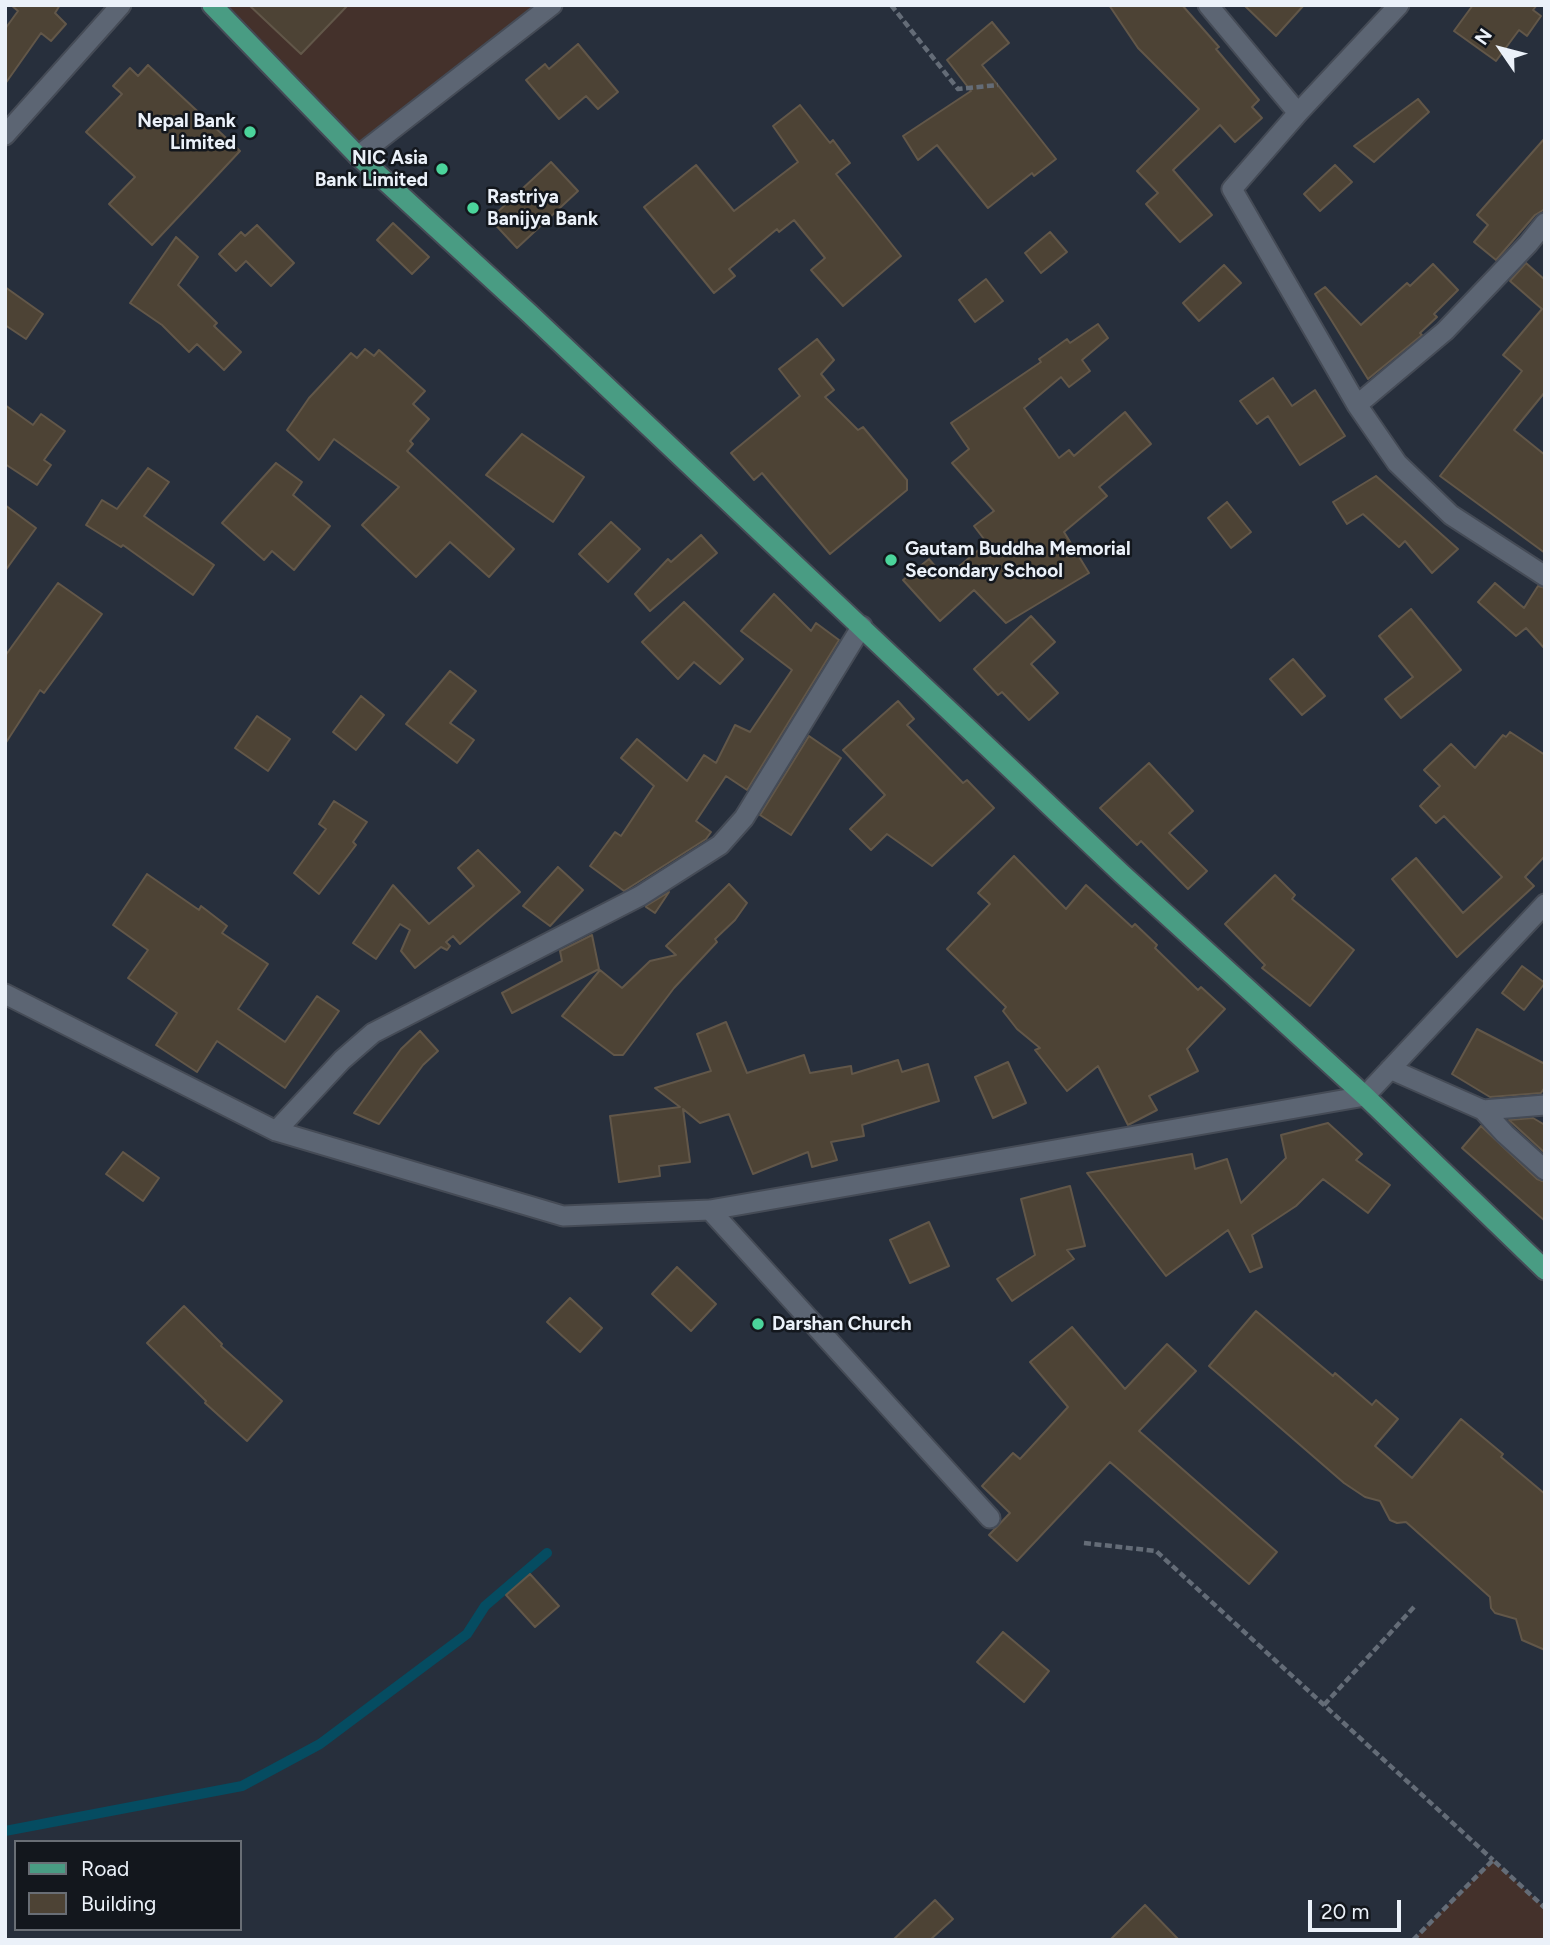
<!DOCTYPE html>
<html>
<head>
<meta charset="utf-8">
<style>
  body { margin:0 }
  #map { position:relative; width:1550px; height:1945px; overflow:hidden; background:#272f3c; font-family:Figtree,sans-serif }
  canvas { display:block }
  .frame { position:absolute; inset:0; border:7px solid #ebf1f9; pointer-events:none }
  .legend { position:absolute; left:14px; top:1840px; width:228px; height:91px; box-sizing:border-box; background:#13171d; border:2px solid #696e75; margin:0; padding:9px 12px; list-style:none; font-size:21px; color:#ebf1f9 }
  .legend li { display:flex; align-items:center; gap:14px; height:35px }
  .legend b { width:35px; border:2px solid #696e75 }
  .north { position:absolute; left:1466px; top:14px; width:70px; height:70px; -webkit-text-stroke:5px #13171d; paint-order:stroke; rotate:305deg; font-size:19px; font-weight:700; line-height:28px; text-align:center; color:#ebf1f9 }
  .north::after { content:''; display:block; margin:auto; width:24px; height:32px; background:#ebf1f9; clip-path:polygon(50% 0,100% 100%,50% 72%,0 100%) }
  .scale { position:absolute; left:1308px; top:1900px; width:93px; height:32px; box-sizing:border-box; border:4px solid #ebf1f9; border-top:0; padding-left:9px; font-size:21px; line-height:24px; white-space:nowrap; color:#ebf1f9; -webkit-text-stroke:5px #13171d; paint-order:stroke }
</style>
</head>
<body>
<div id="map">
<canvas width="1550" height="1945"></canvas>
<div class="frame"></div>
<ul class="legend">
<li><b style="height:9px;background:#499c83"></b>Road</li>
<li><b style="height:19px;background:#4d4335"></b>Building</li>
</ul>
<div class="north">N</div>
<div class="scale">20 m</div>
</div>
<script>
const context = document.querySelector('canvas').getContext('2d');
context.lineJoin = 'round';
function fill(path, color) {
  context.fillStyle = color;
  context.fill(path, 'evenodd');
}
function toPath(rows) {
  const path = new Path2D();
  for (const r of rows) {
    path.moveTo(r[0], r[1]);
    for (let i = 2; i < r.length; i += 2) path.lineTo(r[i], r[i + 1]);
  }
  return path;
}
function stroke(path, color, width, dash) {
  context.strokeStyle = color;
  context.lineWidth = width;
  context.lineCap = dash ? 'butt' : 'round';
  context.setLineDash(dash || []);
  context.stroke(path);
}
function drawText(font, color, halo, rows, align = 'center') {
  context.font = font + ' Figtree,sans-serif';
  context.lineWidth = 5;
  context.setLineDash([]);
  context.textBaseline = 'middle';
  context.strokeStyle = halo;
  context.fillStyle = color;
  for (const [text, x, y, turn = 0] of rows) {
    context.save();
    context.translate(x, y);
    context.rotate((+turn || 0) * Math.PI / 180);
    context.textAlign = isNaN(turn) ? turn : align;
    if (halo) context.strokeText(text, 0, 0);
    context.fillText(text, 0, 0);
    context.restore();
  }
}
fill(toPath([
  [212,5,552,5,358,156],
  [1493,1860,1545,1908,1545,1940,1413,1940]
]), '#44312b');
stroke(toPath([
  [5,1831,242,1786,320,1744,467,1634,485,1606,547,1553]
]), '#054c61', 10);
const building = toPath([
  [11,5,60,5,55,13,66,24,51,41,41,33,5,84,5,29,18,11,11,5],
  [249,5,348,5,301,54,249,5],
  [1109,5,1182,5,1219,47,1216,49,1259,100,1252,107,1262,118,1235,142,1220,125,1173,170,1212,215,1180,242,1146,204,1158,193,1137,171,1199,109,1138,48,1109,5],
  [1244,5,1304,5,1276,36,1244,5],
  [1473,5,1537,5,1533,10,1541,16,1527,36,1519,30,1496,61,1454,31,1473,5],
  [992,22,1009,43,982,65,1056,159,1034,176,1032,173,988,208,937,145,918,160,903,136,971,91,947,60,992,22],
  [578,44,618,92,598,109,586,96,559,119,526,80,545,64,549,69,578,44],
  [148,65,240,151,152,245,109,204,135,177,86,132,122,94,113,86,130,68,138,76,148,65],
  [1418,99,1429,112,1374,162,1354,146,1418,99],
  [800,105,830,143,833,140,850,163,836,174,901,256,843,306,811,270,825,258,794,220,779,232,777,229,729,269,735,276,714,293,644,207,696,165,734,211,798,162,773,126,800,105],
  [1545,138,1545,209,1535,215,1496,260,1474,242,1488,225,1477,215,1545,138],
  [551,162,578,191,517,248,490,219,551,162],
  [1335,165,1352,182,1320,211,1304,194,1335,165],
  [393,223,429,257,412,274,377,240,393,223],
  [257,225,294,263,271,286,246,261,236,271,219,254,241,232,245,236,257,225],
  [1050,232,1067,252,1041,273,1025,253,1050,232],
  [176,237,198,257,178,285,217,323,214,326,241,352,224,370,197,344,189,352,162,325,130,303,176,237],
  [1526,263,1545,280,1545,392,1514,430,1545,455,1545,553,1440,476,1522,371,1503,355,1542,309,1510,281,1526,263],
  [1433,264,1458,290,1434,314,1437,317,1420,333,1422,335,1368,379,1315,294,1325,287,1361,325,1407,283,1410,286,1433,264],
  [1224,265,1241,283,1199,321,1183,303,1224,265],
  [986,279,1003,301,975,322,959,300,986,279],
  [5,287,43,314,26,339,5,325,5,287],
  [1098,324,1108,338,1082,360,1090,371,1069,387,1061,377,1024,408,1059,458,1069,450,1074,456,1125,412,1151,444,1099,487,1107,496,1064,532,1089,573,1006,623,974,590,940,621,903,580,929,559,945,578,987,543,974,526,994,511,952,463,969,449,951,423,1041,362,1039,359,1067,339,1070,343,1098,324],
  [817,339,834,360,821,374,834,390,825,397,858,430,863,427,907,480,907,490,830,554,762,473,754,480,731,453,800,396,779,369,817,339],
  [365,349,374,356,379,350,425,391,413,404,429,419,410,441,413,444,407,451,514,549,489,577,450,542,416,577,362,525,399,487,334,439,319,460,287,430,309,398,351,353,357,358,365,349],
  [1273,378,1292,406,1315,390,1345,436,1300,465,1268,416,1257,424,1240,401,1273,378],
  [5,405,33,425,41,414,65,431,44,460,51,465,37,485,5,464,5,405],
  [522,434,584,477,553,522,486,475,522,434],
  [276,463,302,482,293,495,330,526,294,570,272,551,264,560,222,523,276,463],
  [148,468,169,482,144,516,214,565,193,595,123,545,121,547,86,525,102,500,117,509,148,468],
  [1376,476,1458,549,1432,573,1405,541,1399,547,1363,514,1347,524,1333,502,1376,476],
  [1227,502,1251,532,1231,548,1208,518,1227,502],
  [5,505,36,528,5,571,5,505],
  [611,522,640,549,608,582,579,554,611,522],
  [701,535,717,553,650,611,635,594,668,559,671,562,701,535],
  [58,583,102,614,44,693,40,690,5,744,5,656,58,583],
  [1495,583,1524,608,1538,586,1545,588,1545,649,1526,628,1516,636,1478,602,1495,583],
  [774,594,811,631,816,623,839,640,747,790,726,776,696,821,711,832,706,839,624,891,590,866,615,832,621,836,654,786,621,758,637,739,687,781,704,755,716,763,735,725,750,732,792,670,741,631,774,594],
  [684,602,743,659,720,684,694,662,678,679,642,642,684,602],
  [1411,609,1461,670,1401,718,1385,699,1413,677,1379,636,1411,609],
  [1031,616,1055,642,1031,664,1058,693,1029,720,1002,692,998,695,974,669,1031,616],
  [1293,659,1325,696,1302,715,1270,679,1293,659],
  [450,671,476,691,450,723,474,740,457,763,406,724,450,671],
  [361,696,384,715,356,750,333,732,361,696],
  [898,701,914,719,907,725,963,783,967,780,994,808,932,866,887,834,871,850,850,829,885,795,843,750,898,701],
  [257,716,290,739,268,771,235,748,257,716],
  [1510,732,1545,755,1545,856,1525,877,1534,886,1457,957,1392,879,1416,858,1463,913,1502,877,1444,816,1436,823,1420,806,1440,786,1424,770,1451,744,1475,768,1503,735,1506,737,1510,732],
  [809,736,841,758,791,835,760,815,809,736],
  [1149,763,1193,811,1169,833,1207,871,1188,889,1141,841,1137,845,1100,808,1149,763],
  [334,801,367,822,353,842,356,845,319,894,294,873,326,829,319,824,334,801],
  [478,850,520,892,460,944,453,936,446,942,450,946,447,950,441,947,415,968,401,951,410,930,400,924,376,959,353,943,393,885,429,924,474,886,458,868,478,850],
  [1014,856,1066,909,1086,885,1132,927,1135,924,1157,945,1155,948,1198,990,1201,987,1225,1009,1187,1049,1198,1071,1149,1096,1157,1110,1128,1125,1098,1066,1067,1091,1035,1050,1040,1048,1017,1029,1003,1011,1006,1007,947,949,990,904,978,893,1014,856],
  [558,867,583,890,550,926,523,906,558,867],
  [147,874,199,910,201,906,227,926,222,933,268,964,238,1009,285,1042,317,996,339,1011,285,1088,217,1041,197,1072,156,1045,177,1013,128,978,148,950,113,925,147,874],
  [1275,875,1295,895,1292,899,1354,950,1310,1006,1262,968,1265,965,1225,924,1275,875],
  [729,884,747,903,735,920,715,939,717,942,674,988,623,1055,614,1055,562,1016,600,970,622,988,650,961,676,955,666,946,729,884],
  [669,892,655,913,646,907,646,906,669,892],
  [592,935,599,969,512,1013,502,993,562,961,560,951,592,935],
  [1522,966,1545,983,1524,1010,1502,993,1522,966],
  [726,1022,747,1073,804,1055,810,1073,851,1066,852,1074,898,1060,902,1072,928,1064,939,1101,862,1125,864,1136,831,1142,837,1160,812,1167,808,1152,753,1174,729,1114,700,1123,683,1109,690,1162,659,1166,660,1176,619,1182,610,1116,680,1107,655,1088,711,1071,697,1034,726,1022],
  [1477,1029,1545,1064,1545,1087,1541,1093,1490,1097,1452,1074,1477,1029],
  [420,1031,438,1051,423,1065,379,1124,354,1113,401,1049,420,1031],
  [1008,1062,1026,1103,993,1118,975,1077,1008,1062],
  [1533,1118,1545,1125,1545,1153,1509,1120,1533,1118],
  [1328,1123,1362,1154,1356,1160,1390,1185,1368,1213,1323,1179,1296,1206,1252,1235,1262,1267,1250,1272,1228,1230,1166,1276,1087,1173,1192,1154,1195,1169,1227,1159,1241,1203,1286,1158,1281,1135,1328,1123],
  [1481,1126,1537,1179,1545,1182,1545,1221,1462,1148,1481,1126],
  [123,1152,159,1178,143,1201,106,1174,123,1152],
  [1070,1186,1085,1246,1067,1250,1074,1259,1012,1301,997,1279,1035,1255,1021,1199,1070,1186],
  [929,1222,949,1266,910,1283,890,1240,929,1222],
  [677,1267,716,1304,691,1331,652,1294,677,1267],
  [570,1298,602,1328,580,1352,547,1322,570,1298],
  [184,1306,222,1344,221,1346,282,1401,247,1441,205,1403,206,1401,147,1343,184,1306],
  [1256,1311,1333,1376,1335,1373,1372,1405,1376,1400,1398,1419,1375,1446,1412,1478,1461,1419,1503,1454,1501,1457,1545,1494,1545,1650,1522,1640,1516,1619,1495,1613,1491,1608,1490,1597,1406,1522,1397,1523,1390,1520,1380,1501,1365,1497,1344,1483,1209,1366,1256,1311],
  [1072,1327,1125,1389,1167,1344,1196,1371,1139,1431,1277,1552,1249,1584,1110,1462,1017,1561,989,1535,1010,1513,982,1486,1013,1453,1020,1459,1068,1407,1030,1362,1072,1327],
  [530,1574,559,1606,535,1627,506,1595,530,1574],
  [1003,1632,1049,1671,1024,1702,977,1662,1003,1632],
  [935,1900,953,1919,930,1940,893,1940,935,1900],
  [1145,1905,1179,1940,1110,1940,1145,1905]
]);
fill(building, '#4d4335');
stroke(building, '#625749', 2);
const minor = toPath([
  [1208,5,1298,113],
  [1399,5,1298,113,1232,189,1357,405,1397,463,1451,515,1545,576],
  [5,135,121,5],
  [358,156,552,5],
  [1357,405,1445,331,1528,244,1545,223],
  [5,994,276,1131,563,1216,710,1210,1365,1096,1545,904],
  [1390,1069,1483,1110,1545,1105],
  [1483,1110,1505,1134,1545,1170],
  [276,1131,342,1060,373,1033,640,896,720,845,744,818,862,626],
  [710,1210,990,1518]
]);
const primary = toPath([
  [212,5,358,156,530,314,1122,874,1365,1096,1545,1270]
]);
stroke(minor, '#454b56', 23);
stroke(primary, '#454b56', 23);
stroke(toPath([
  [891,5,958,89,998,85],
  [1084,1543,1156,1551,1493,1860],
  [1324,1705,1414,1607],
  [1413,1940,1493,1860,1545,1908]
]), '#646c77', 4.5, [7, 3.5]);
stroke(minor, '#5c6573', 19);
stroke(primary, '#499c83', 19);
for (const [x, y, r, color] of [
  [250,132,7,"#4bd49b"],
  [442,169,7,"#4bd49b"],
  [473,208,7,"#4bd49b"],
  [891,560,7,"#4bd49b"],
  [758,1324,7,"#4bd49b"]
]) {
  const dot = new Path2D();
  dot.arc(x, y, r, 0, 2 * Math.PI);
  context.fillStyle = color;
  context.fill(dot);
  stroke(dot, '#13171d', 2.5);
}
drawText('bold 19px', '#ebf1f9', '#13171d', [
  ["Nepal Bank",236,121,"right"],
  ["Limited",236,143,"right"],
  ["NIC Asia",428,158,"right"],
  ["Bank Limited",428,180,"right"],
  ["Rastriya",487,197],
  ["Banijya Bank",487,219],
  ["Gautam Buddha Memorial",905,549],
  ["Secondary School",905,571],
  ["Darshan Church",772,1324]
], 'left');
</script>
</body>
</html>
